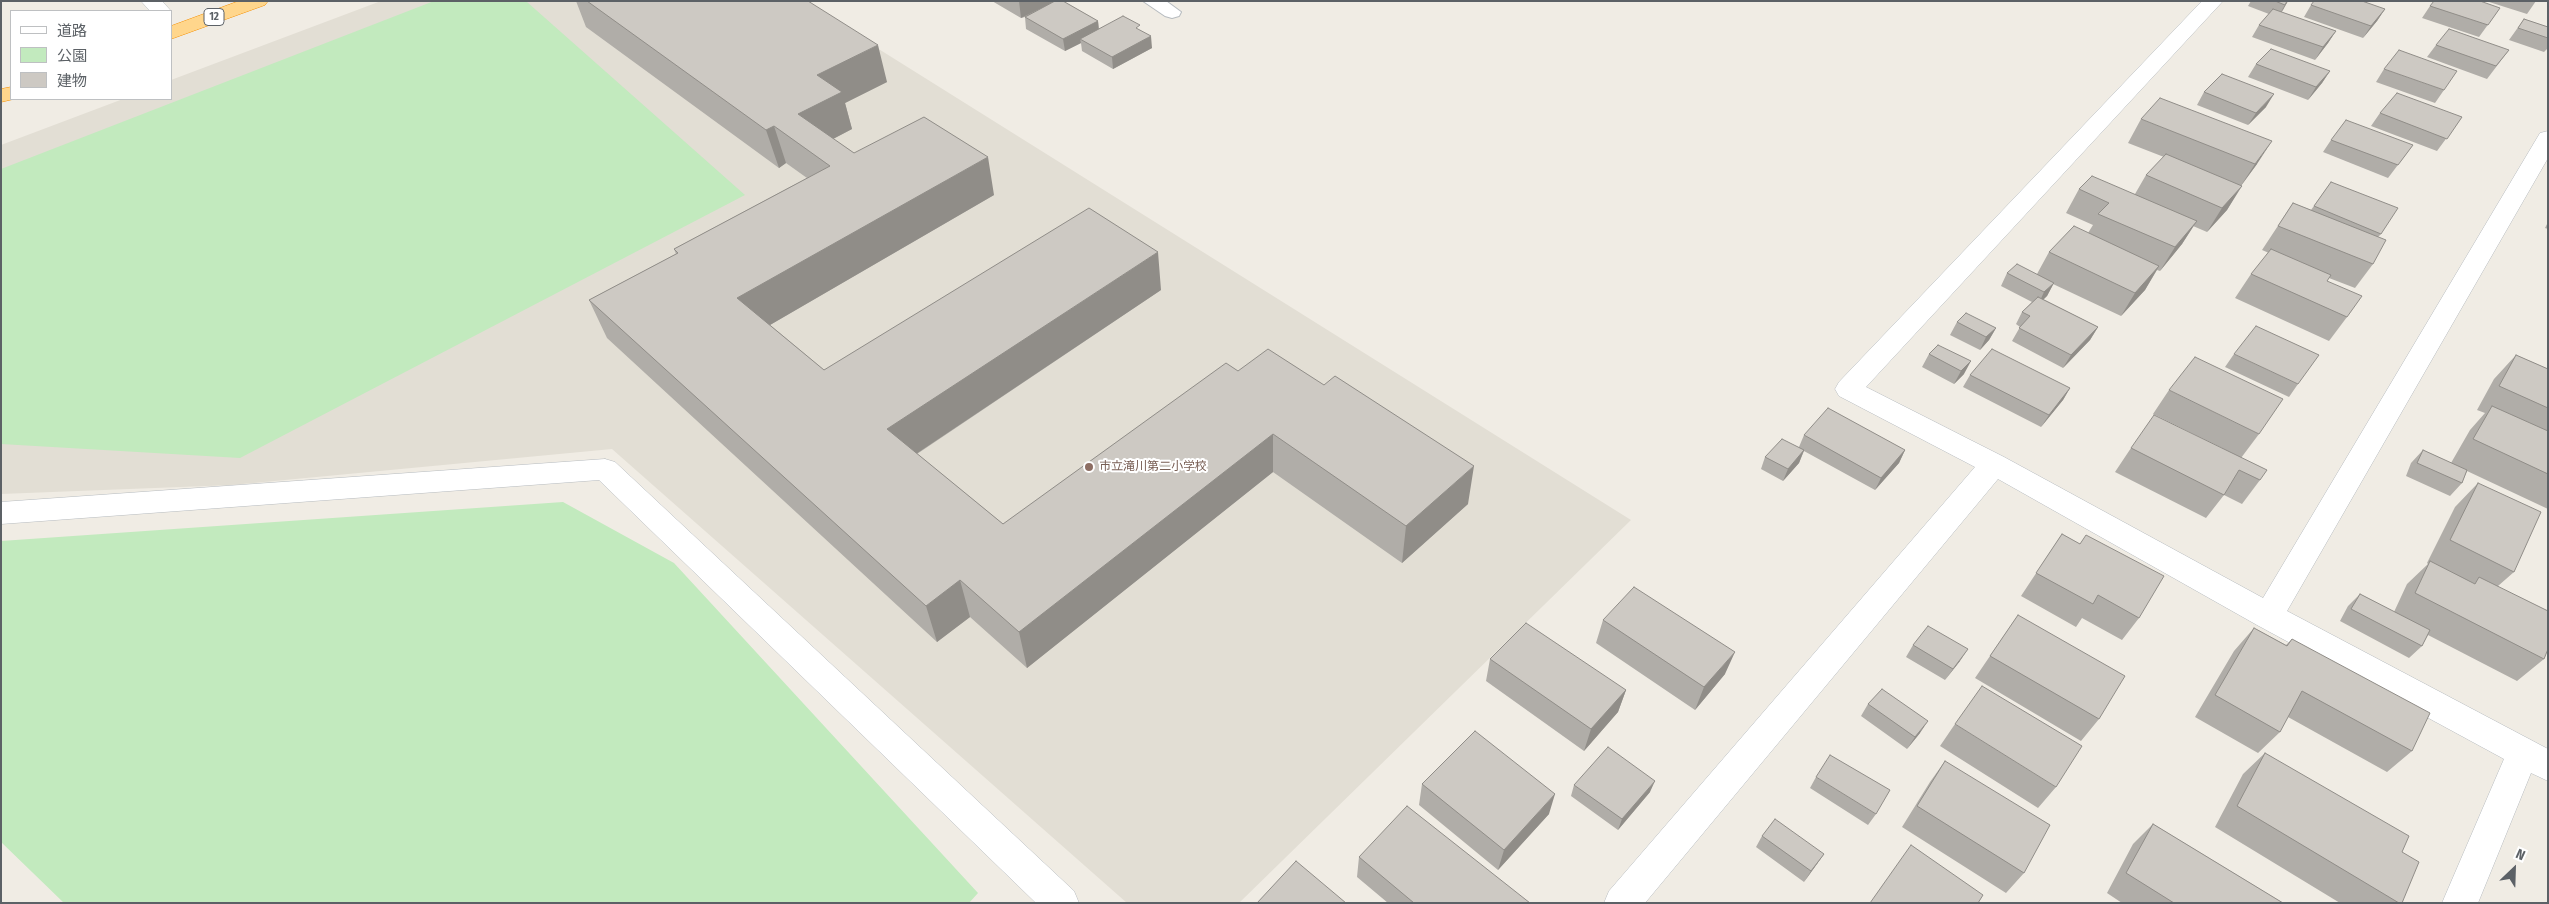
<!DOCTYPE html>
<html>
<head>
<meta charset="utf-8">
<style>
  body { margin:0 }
  #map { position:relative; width:2549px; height:904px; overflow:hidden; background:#f0ece4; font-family:"Fira Sans Condensed","Noto Sans JP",sans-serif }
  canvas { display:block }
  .frame { position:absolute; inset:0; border:2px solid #5c6166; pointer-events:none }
  .legend { position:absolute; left:10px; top:10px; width:162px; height:90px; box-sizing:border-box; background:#fff; border:1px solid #bec0c2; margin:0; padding:6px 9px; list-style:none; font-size:15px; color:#5c6166 }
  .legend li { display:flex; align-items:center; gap:10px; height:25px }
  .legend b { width:25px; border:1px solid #bec0c2 }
  .north { position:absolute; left:2489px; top:844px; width:50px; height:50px; -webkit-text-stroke:4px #fff; paint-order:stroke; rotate:24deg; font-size:14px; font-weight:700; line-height:20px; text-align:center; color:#5c6166 }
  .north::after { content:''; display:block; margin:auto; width:18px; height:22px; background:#5c6166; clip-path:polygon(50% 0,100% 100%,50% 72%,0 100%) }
</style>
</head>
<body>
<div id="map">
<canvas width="2549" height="904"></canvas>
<div class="frame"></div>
<ul class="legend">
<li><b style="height:6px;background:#fff"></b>道路</li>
<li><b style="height:14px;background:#c2eabe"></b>公園</li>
<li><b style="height:14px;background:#cdc9c3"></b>建物</li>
</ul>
<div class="north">N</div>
</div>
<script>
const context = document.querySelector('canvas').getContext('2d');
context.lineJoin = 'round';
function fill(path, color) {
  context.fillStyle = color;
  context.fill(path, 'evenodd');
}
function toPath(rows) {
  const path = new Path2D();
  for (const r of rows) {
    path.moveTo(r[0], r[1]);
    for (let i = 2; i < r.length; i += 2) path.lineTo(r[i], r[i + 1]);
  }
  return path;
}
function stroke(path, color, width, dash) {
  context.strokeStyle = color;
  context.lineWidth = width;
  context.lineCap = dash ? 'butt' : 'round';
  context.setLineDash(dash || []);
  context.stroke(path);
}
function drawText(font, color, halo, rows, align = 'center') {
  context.font = font + ' "Fira Sans Condensed","Noto Sans JP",sans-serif';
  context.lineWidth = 4;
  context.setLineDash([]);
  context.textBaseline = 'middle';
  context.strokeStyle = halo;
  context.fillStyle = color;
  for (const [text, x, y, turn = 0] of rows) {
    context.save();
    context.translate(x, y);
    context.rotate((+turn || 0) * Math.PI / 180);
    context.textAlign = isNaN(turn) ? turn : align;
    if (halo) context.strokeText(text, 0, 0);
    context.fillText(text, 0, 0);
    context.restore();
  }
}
fill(toPath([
  [381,1,802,1,1631,520,1239,903,1127,903,612,449,232,485,1,494,1,145,123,99,171,99,171,80]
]), '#e2ded4');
fill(toPath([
  [434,1,527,2,745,195,240,458,1,444,1,169],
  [563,502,674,563,978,893,969,903,64,903,1,842,1,541]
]), '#c2eabe');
const lane = toPath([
  [1143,1,1166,1,1181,12,1179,16,1172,18,1165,16,1143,1]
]);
const street = toPath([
  [141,1,162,1,171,11,150,11,141,1],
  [2202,1,2223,1,1866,387,2004,457,2263,598,2537,138,2540,133,2548,131,2548,158,2287,611,2548,749,2548,781,2531,773,2478,903,2442,903,2504,759,2257,625,1998,479,1645,903,1604,903,1609,891,1975,467,1839,396,1835,389,1839,382,2202,1],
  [605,459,615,462,1074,891,1079,903,1036,903,599,480,1,524,1,502,605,459]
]);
const highway = toPath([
  [239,1,268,1,265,5,171,39,171,26,239,1],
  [11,87,11,99,14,99,1,102,1,89,11,87]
]);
stroke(lane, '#b6bbbf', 2);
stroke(street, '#b6bbbf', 1);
stroke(highway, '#f48f00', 1);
fill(lane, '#fff');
fill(street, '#fff');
fill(highway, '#ffd68c');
fill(toPath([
  [576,1,808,1,887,82,845,103,852,129,833,139,854,153,994,195,770,325,824,370,1161,290,917,454,1003,524,1238,371,1468,504,1402,563,1273,472,1027,668,970,617,937,642,607,338,589,300,676,254,674,249,807,178,786,163,779,168,586,27],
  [992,1,1063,1,1098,21,1099,29,1140,30,1152,48,1113,69,1082,51,1081,43,1065,51,1026,29,1025,17,1021,18],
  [2251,1,2288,1,2281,12,2336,31,2328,43,2315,60,2252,37,2259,25,2269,14,2248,6],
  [2486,1,2536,1,2527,14],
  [2311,5,2385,9,2377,21,2363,38,2304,17],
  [2430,6,2500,8,2479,37,2422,18],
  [2524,19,2548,27,2548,48,2544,52,2509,40],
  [2436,45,2509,50,2487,79,2427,57],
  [2256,64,2330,71,2322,83,2308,100,2248,77],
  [2384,69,2444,90,2435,103,2376,82],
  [2204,92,2266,107,2248,125,2197,105],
  [2380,113,2462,117,2437,151,2371,126],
  [2141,119,2257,164,2241,186,2227,210,2207,232,2193,226,2182,244,2160,271,2157,270,2145,290,2121,316,2053,284,2047,296,2043,299,2098,327,2090,340,2063,368,2012,341,2020,327,2016,324,2022,312,2032,302,2001,286,2007,273,2037,274,2049,252,2088,233,2093,225,2066,213,2079,189,2135,194,2146,175,2164,157,2128,143],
  [2331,140,2413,145,2388,178,2323,152],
  [2331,182,2381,234,2378,237,2373,264,2355,288,2329,278,2327,281,2347,317,2329,341,2235,298,2251,274,2269,253,2262,250,2293,203,2311,210],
  [2548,222,2548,229,2545,228],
  [1957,322,1996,328,1989,340,1980,350,1950,335],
  [1938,345,1964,374,1954,384,1922,367,1929,354],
  [2234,354,2298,384,2289,397,2225,367],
  [2516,355,2548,369,2548,509,2467,471,2462,483,2450,496,2406,476,2411,463,2423,450,2451,463,2470,430,2485,413,2477,410,2494,379],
  [1970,375,2070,388,2063,400,2041,427,1963,387],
  [2169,390,2259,434,2241,458,2260,480,2242,504,2224,495,2206,518,2115,472,2131,448,2222,448,2153,414],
  [1804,435,1905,450,1899,463,1875,490,1804,451,1799,463,1783,481,1761,469,1765,457,1799,447],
  [2478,483,2514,572,2498,586,2544,659,2517,681,2428,635,2422,646,2409,658,2340,621,2348,606,2360,594,2394,612,2407,584,2428,564,2427,563,2455,507],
  [2062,534,2080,544,2139,618,2122,640,2082,618,2076,627,2021,596],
  [2018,615,2099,719,2081,741,1975,678],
  [1603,620,1725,674,1695,710,1596,643],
  [2254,628,2286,645,2292,639,2412,751,2387,772,2288,717,2280,732,2258,753,2195,717,2234,651],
  [1913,645,1960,661,1945,680,1906,657],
  [1490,659,1626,690,1618,712,1584,751,1486,681],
  [1868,704,1920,733,1907,749,1861,716],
  [1955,724,2056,787,2038,808,1940,746],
  [2265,753,2402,852,2402,903,2340,903,2215,827,2243,774],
  [1945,761,2024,873,2006,893,1902,827,1930,782],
  [1816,777,1876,814,1868,825,1810,788],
  [1422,784,1549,814,1498,870,1419,805],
  [1574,785,1650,792,1618,830,1571,796],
  [2153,824,2283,903,2122,903,2107,893,2133,844],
  [1762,836,1824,854,1804,882,1756,847],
  [1359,857,1530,903,1388,903,1357,877]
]), '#b0ada8');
fill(toPath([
  [1019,1,1056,1,1021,18],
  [2287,1,2288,1,2283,10,2278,17],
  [2385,9,2377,21,2363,38,2371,26],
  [1098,21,1099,33,1080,39,1081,43,1065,51,1063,39],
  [2336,31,2328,43,2315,60,2323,47],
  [1151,36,1152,48,1113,69,1112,57],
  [878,45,887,82,845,103,852,129,810,151,798,114,817,75],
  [2330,71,2322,83,2308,100,2316,87],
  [2274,94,2266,107,2248,125,2256,113],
  [774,126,786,163,779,168,766,130],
  [2272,141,2257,164,2240,187,2255,164],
  [988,157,994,195,751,336,737,298],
  [2242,186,2227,210,2207,232,2222,208],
  [2197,221,2182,244,2160,271,2175,247],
  [1158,252,1161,290,898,466,887,429],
  [2159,266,2145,290,2121,316,2135,293],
  [2054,283,2047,296,2038,305,2044,292],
  [2098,327,2090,340,2063,368,2071,355],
  [1996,328,1989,340,1980,350,1986,337],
  [1971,361,1964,374,1954,384,1961,371],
  [2070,388,2063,400,2041,427,2049,415],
  [1273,434,1273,472,1027,668,1019,632],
  [1804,450,1799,463,1783,481,1788,469],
  [1905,450,1899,463,1875,490,1881,478],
  [1474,466,1468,504,1402,563,1406,526],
  [960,580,970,617,937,642,926,606],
  [1968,649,1960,661,1945,680,1953,669],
  [1735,652,1725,674,1695,710,1704,687],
  [1626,690,1618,712,1584,751,1591,729],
  [1928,721,1920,733,1907,749,1915,737],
  [1655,781,1650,792,1618,830,1622,819],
  [1555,794,1549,814,1498,870,1504,850],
  [1824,854,1817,864,1804,882,1811,871]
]), '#908d88');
const building = toPath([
  [587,1,808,1,878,45,817,75,842,92,798,114,854,153,924,117,988,157,737,298,824,370,1089,208,1158,252,887,429,1003,524,1226,363,1238,371,1268,349,1324,385,1335,376,1474,466,1406,526,1273,434,1019,632,960,580,926,606,589,300,678,253,674,249,830,166,774,126,766,130,587,1],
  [1055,1,1063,1,1098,21,1063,39,1025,17,1055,1],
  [2275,1,2287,1,2285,5,2275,1],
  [2314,1,2362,1,2385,9,2371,26,2311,5,2314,1],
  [2434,1,2480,1,2500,8,2488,25,2430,6,2434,1],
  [2273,9,2336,31,2323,47,2259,25,2273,9],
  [1123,16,1140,25,1136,28,1151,36,1112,57,1080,39,1123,16],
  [2524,19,2548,27,2548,38,2518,28,2524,19],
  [2449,29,2509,50,2496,66,2436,45,2449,29],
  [2271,49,2330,71,2316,87,2256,64,2271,49],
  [2399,50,2457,71,2444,90,2384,69,2399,50],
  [2222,74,2274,94,2256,113,2204,92,2222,74],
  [2397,93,2462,117,2447,139,2380,113,2397,93],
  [2160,98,2272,141,2255,164,2141,119,2160,98],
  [2346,120,2413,145,2398,165,2331,140,2346,120],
  [2166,154,2242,186,2222,208,2146,175,2166,154],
  [2092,176,2197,221,2175,247,2098,214,2109,203,2079,189,2092,176],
  [2331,182,2398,208,2381,234,2314,206,2331,182],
  [2293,203,2386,240,2373,264,2278,226,2293,203],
  [2074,226,2159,266,2135,293,2049,252,2074,226],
  [2271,249,2331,275,2327,281,2362,296,2347,317,2251,274,2271,249],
  [2017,264,2054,283,2044,292,2007,273,2017,264],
  [2038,297,2098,327,2071,355,2019,328,2030,316,2022,312,2038,297],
  [1966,313,1996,328,1986,337,1957,322,1966,313],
  [2256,326,2319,355,2298,384,2234,354,2256,326],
  [1938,345,1971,361,1961,371,1929,354,1938,345],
  [1992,349,2070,388,2049,415,1970,375,1992,349],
  [2516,355,2548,369,2548,408,2499,386,2516,355],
  [2195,357,2283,399,2259,434,2169,390,2195,357],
  [2492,406,2548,431,2548,474,2473,439,2492,406],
  [1828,408,1905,450,1881,478,1804,435,1828,408],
  [2154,415,2267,470,2260,480,2239,470,2224,495,2131,448,2154,415],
  [1782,439,1804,450,1788,469,1765,457,1782,439],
  [2423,450,2467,470,2462,483,2417,463,2423,450],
  [2478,483,2541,512,2514,572,2450,540,2478,483],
  [2062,534,2080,544,2086,535,2164,576,2139,618,2098,595,2093,604,2036,573,2062,534],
  [2430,561,2475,584,2479,577,2548,611,2548,649,2544,659,2415,593,2430,561],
  [1634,587,1735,652,1704,687,1603,620,1634,587],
  [2360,594,2430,630,2422,646,2351,609,2360,594],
  [2018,615,2125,676,2099,719,1990,656,2018,615],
  [1526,623,1626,690,1591,729,1490,659,1526,623],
  [1928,626,1968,649,1953,669,1913,645,1928,626],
  [2254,628,2287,646,2292,639,2430,713,2412,751,2302,691,2280,732,2215,695,2254,628],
  [1982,686,2082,746,2056,787,1955,724,1982,686],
  [1882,689,1928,721,1915,737,1868,704,1882,689],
  [1475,731,1555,794,1504,850,1422,784,1475,731],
  [1608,747,1655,781,1622,819,1574,785,1608,747],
  [2265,753,2409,836,2402,852,2419,862,2402,903,2399,903,2237,806,2265,753],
  [1830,755,1890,790,1876,814,1816,777,1830,755],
  [1945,761,2050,825,2024,873,1917,806,1945,761],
  [1407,806,1530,903,1414,903,1359,857,1407,806],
  [1775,819,1824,854,1811,871,1762,836,1775,819],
  [2153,824,2283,903,2174,903,2126,873,2153,824],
  [1911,845,1983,895,1978,903,1870,903,1911,845],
  [1296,861,1346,903,1257,903,1296,861]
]);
fill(building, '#cdc9c3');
stroke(building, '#908d88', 1);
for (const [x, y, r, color] of [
  [1089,467,5,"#8d6e63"]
]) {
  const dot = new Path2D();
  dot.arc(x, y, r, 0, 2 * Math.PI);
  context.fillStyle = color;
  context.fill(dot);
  stroke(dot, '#fff', 2);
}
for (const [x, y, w] of [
  [214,17,20]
]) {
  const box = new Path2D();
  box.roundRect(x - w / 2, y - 8.5, w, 17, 4);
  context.fillStyle = '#fff';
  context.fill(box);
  stroke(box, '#5c6166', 1);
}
drawText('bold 11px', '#5c6166', null, [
  ["12",214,17]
]);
drawText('12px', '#785e54', '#fff', [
  ["市立滝川第二小学校",1099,467]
], 'left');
</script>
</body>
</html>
